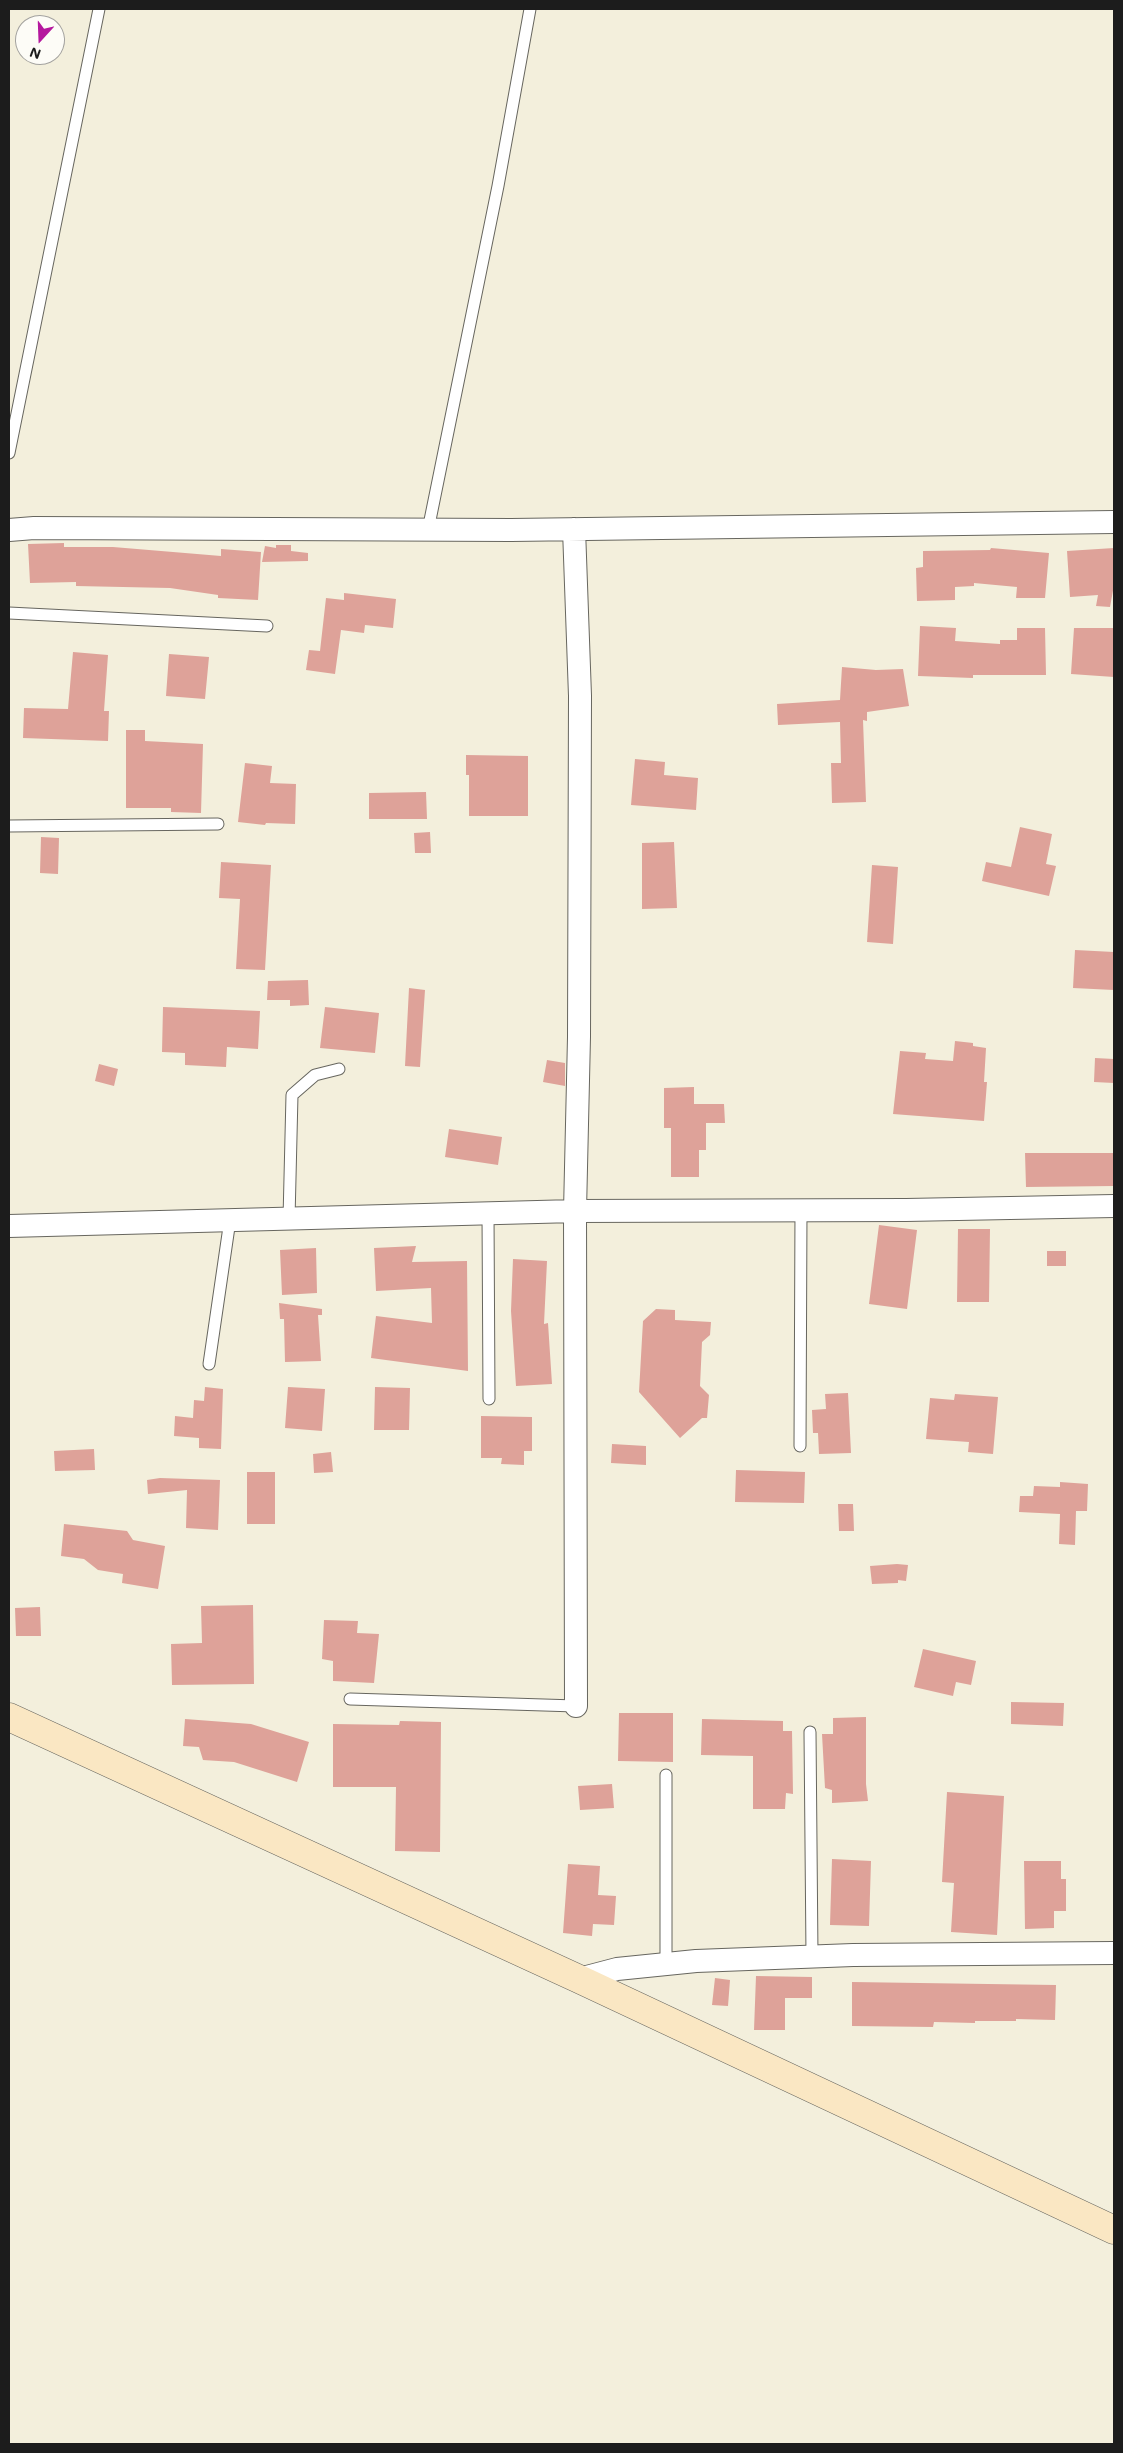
<!DOCTYPE html>
<html>
<head>
<meta charset="utf-8">
<style>
  body { margin:0 }
  #map { position:relative; width:1123px; height:2453px; overflow:hidden; background:#f3efdc; font-family:Mali,sans-serif }
  canvas { display:block }
  .frame { position:absolute; inset:0; border:10px solid #1c1c1c; pointer-events:none }
  .north { position:absolute; left:15px; top:15px; width:50px; height:50px; box-sizing:border-box; background:#fdfcf7; border:1px solid #a3a29f; border-radius:50%; rotate:200deg; font-size:14px; font-weight:700; line-height:20px; text-align:center; color:#1c1c1c }
  .north::after { content:''; display:block; margin:auto; width:18px; height:22px; background:#b5179e; clip-path:polygon(50% 0,100% 100%,50% 72%,0 100%) }
</style>
</head>
<body>
<div id="map">
<canvas width="1123" height="2453"></canvas>
<div class="frame"></div>
<div class="north">N</div>
</div>
<script>
const context = document.querySelector('canvas').getContext('2d');
context.lineJoin = 'round';
function fill(path, color) {
  context.fillStyle = color;
  context.fill(path, 'evenodd');
}
function toPath(rows) {
  const path = new Path2D();
  for (const r of rows) {
    path.moveTo(r[0], r[1]);
    for (let i = 2; i < r.length; i += 2) path.lineTo(r[i], r[i + 1]);
  }
  return path;
}
function stroke(path, color, width, dash) {
  context.strokeStyle = color;
  context.lineWidth = width;
  context.lineCap = dash ? 'butt' : 'round';
  context.setLineDash(dash || []);
  context.stroke(path);
}
fill(toPath([
  [64,543,64,547,113,547,221,556,221,549,261,552,258,600,218,598,218,595,170,588,76,586,76,582,30,583,28,544],
  [276,545,291,545,291,551,308,553,308,561,262,562,265,546,276,548],
  [991,548,1049,553,1045,598,1016,598,1017,587,974,583,974,586,955,587,955,600,917,601,916,568,923,567,923,551,990,550],
  [1114,548,1114,585,1110,607,1096,606,1098,595,1070,597,1067,551],
  [344,593,396,599,393,628,365,625,364,633,341,630,335,674,306,670,309,650,320,651,326,598,344,600],
  [920,626,956,628,955,641,1000,644,1000,640,1017,640,1017,628,1045,628,1046,675,973,675,973,678,918,676],
  [1074,628,1113,628,1114,677,1071,674],
  [73,652,108,655,104,711,109,711,108,741,23,738,24,708,68,709],
  [169,654,209,657,205,699,166,696],
  [842,667,876,670,903,669,909,706,867,712,867,721,863,720,866,802,832,803,831,763,841,763,840,722,778,725,777,704,840,700],
  [126,730,145,730,145,741,203,744,201,813,171,812,171,808,126,808],
  [466,755,528,756,528,816,469,816,469,775,466,775],
  [635,759,665,762,664,775,698,778,696,810,631,805],
  [245,763,272,766,270,783,296,784,295,824,266,823,265,825,238,822],
  [426,792,427,819,369,819,369,793],
  [1020,827,1052,834,1046,864,1056,866,1049,896,982,881,986,862,1011,867],
  [430,832,431,853,415,853,414,833],
  [41,837,59,838,58,874,40,873],
  [674,842,677,908,642,909,642,843],
  [221,862,271,865,265,970,236,969,240,899,219,898],
  [872,865,898,867,893,944,867,942],
  [1075,950,1114,952,1114,990,1073,988],
  [308,980,309,1005,290,1006,290,1000,267,1000,268,981],
  [409,988,425,990,420,1067,405,1066],
  [163,1007,260,1011,258,1049,227,1047,226,1067,185,1065,185,1053,162,1052],
  [325,1007,379,1013,375,1053,320,1048],
  [955,1041,973,1043,973,1046,986,1048,984,1082,987,1082,984,1121,893,1114,900,1051,926,1053,925,1059,953,1061],
  [1095,1058,1114,1059,1114,1083,1094,1082],
  [547,1060,565,1063,565,1086,543,1082],
  [99,1064,118,1069,114,1086,95,1081],
  [694,1087,694,1104,724,1104,725,1123,706,1123,706,1150,699,1150,699,1177,671,1177,671,1128,664,1128,664,1088],
  [449,1129,502,1137,498,1165,445,1157],
  [1025,1153,1114,1153,1114,1186,1026,1187],
  [879,1225,917,1230,907,1309,869,1304],
  [958,1229,990,1229,989,1302,957,1302],
  [416,1246,412,1262,467,1261,468,1371,371,1358,376,1316,432,1323,431,1288,376,1291,374,1248],
  [316,1248,317,1293,282,1295,280,1250],
  [1047,1251,1066,1251,1066,1266,1047,1266],
  [513,1259,547,1261,544,1324,548,1323,552,1384,516,1386,511,1311],
  [279,1303,322,1309,322,1315,318,1315,321,1361,285,1362,284,1319,280,1319],
  [656,1309,675,1310,675,1320,711,1322,710,1335,702,1342,700,1386,709,1395,707,1418,702,1418,680,1438,639,1392,643,1321],
  [205,1387,223,1389,221,1449,199,1448,199,1438,174,1436,175,1416,193,1418,194,1400,204,1401],
  [288,1387,325,1389,322,1431,285,1428],
  [375,1387,410,1388,409,1430,374,1430],
  [848,1393,851,1453,819,1454,818,1433,813,1433,812,1410,826,1409,825,1394],
  [955,1394,998,1397,993,1454,968,1452,969,1442,926,1439,930,1398,954,1400],
  [481,1416,532,1417,532,1451,524,1451,524,1465,501,1464,502,1458,481,1458],
  [612,1444,646,1446,646,1465,611,1463],
  [94,1449,95,1470,55,1471,54,1451],
  [331,1452,333,1472,314,1473,313,1454],
  [736,1470,805,1472,804,1503,735,1502],
  [247,1472,275,1472,275,1524,247,1524],
  [160,1478,220,1480,218,1530,186,1528,187,1490,148,1494,147,1480],
  [1060,1482,1088,1484,1087,1511,1076,1511,1075,1545,1059,1544,1060,1514,1019,1512,1020,1496,1033,1496,1034,1486,1060,1487],
  [838,1504,853,1504,854,1531,839,1531],
  [64,1524,127,1531,133,1540,165,1546,158,1589,122,1583,123,1574,98,1570,84,1559,61,1556],
  [897,1564,908,1565,906,1581,898,1580,898,1583,872,1584,870,1566],
  [253,1605,254,1684,172,1685,171,1644,202,1643,201,1606],
  [40,1607,41,1636,16,1636,15,1608],
  [324,1620,358,1621,357,1633,379,1634,374,1683,333,1681,333,1661,322,1659],
  [923,1649,976,1661,971,1685,956,1682,953,1696,914,1687],
  [1011,1702,1064,1703,1063,1726,1011,1724],
  [619,1713,673,1713,673,1762,618,1761],
  [866,1717,866,1784,868,1801,832,1803,832,1790,825,1788,822,1734,833,1734,833,1718],
  [185,1719,251,1724,309,1742,297,1782,234,1762,203,1760,199,1747,183,1746],
  [702,1719,783,1721,783,1731,792,1731,793,1794,786,1793,785,1809,753,1809,753,1756,701,1755],
  [400,1721,441,1722,440,1852,395,1851,396,1787,333,1787,333,1724,399,1725],
  [612,1784,614,1808,580,1810,578,1786],
  [947,1792,1004,1796,997,1935,951,1932,954,1883,942,1882],
  [832,1859,871,1861,869,1926,830,1925],
  [1024,1861,1061,1861,1061,1879,1066,1879,1066,1911,1054,1911,1054,1928,1025,1929],
  [568,1864,600,1866,598,1895,616,1896,614,1925,593,1924,592,1936,563,1933],
  [756,1976,812,1977,812,1998,785,1998,785,2030,754,2030],
  [715,1978,730,1980,728,2006,712,2005],
  [852,1982,1056,1985,1055,2020,1016,2019,1016,2021,975,2021,975,2023,934,2022,933,2027,852,2026]
]), '#dea299');
const lane = toPath([
  [9,453,99,9],
  [428,530,498,186,530,9],
  [9,613,267,626],
  [9,826,218,824],
  [488,1213,489,1399],
  [289,1219,292,1095,315,1075,339,1069],
  [209,1364,230,1220],
  [800,1446,801,1210],
  [350,1699,576,1706],
  [810,1732,812,1956],
  [666,1964,666,1775]
]);
const street = toPath([
  [574,529,580,696,579,1037,575,1211,576,1706],
  [9,530,34,528,511,530,1114,522],
  [9,1226,575,1211,906,1210,1114,1206],
  [579,1979,617,1969,696,1961,853,1955,1114,1953]
]);
const secondary = toPath([
  [9,1717,579,1979,1114,2230]
]);
stroke(lane, '#67665f', 13);
stroke(street, '#67665f', 24);
stroke(secondary, '#67665f', 29);
stroke(lane, '#fff', 11);
stroke(street, '#fff', 22);
stroke(secondary, '#fae7c3', 28);
</script>
</body>
</html>
